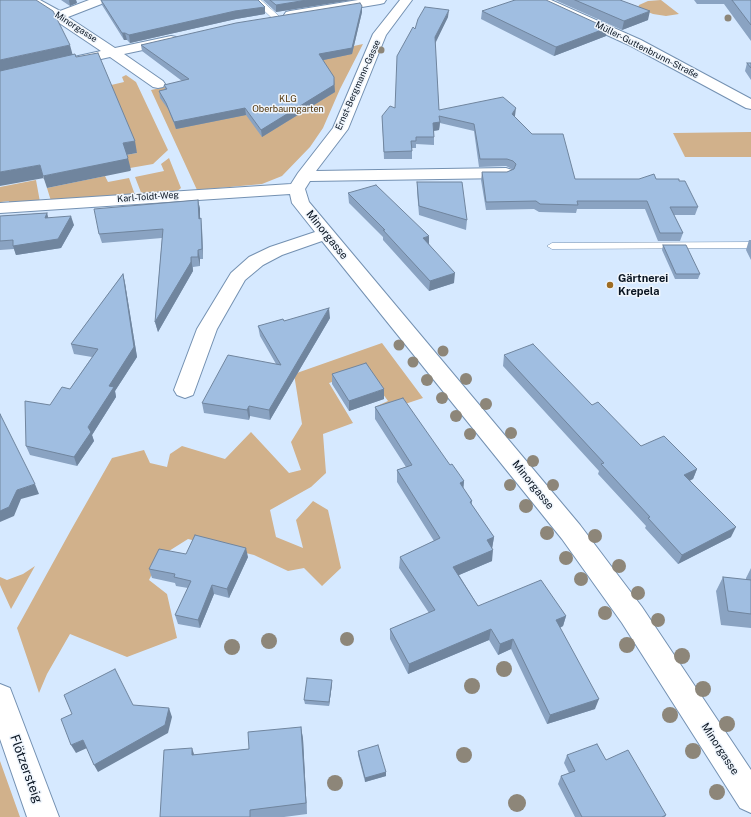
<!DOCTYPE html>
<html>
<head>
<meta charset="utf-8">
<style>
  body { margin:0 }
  canvas { display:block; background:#d6e9ff }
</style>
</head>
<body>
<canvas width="751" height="817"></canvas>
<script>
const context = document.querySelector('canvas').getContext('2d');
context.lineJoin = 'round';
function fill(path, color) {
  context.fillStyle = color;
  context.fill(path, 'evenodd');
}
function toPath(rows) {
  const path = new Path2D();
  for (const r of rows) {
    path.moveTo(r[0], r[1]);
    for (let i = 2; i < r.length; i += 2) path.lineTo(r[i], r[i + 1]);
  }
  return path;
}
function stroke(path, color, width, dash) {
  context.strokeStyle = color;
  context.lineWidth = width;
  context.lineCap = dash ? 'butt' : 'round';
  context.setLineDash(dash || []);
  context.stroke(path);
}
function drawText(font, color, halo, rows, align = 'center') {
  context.font = font + ' "Public Sans",sans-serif';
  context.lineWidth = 3;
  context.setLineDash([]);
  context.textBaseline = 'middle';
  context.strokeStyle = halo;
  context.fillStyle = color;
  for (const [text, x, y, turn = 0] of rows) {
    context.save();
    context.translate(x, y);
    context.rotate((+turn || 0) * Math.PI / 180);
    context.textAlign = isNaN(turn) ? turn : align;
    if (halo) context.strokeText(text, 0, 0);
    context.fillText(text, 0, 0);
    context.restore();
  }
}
fill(toPath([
  [661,0,679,14,666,16,653,14,638,8,639,5,648,1],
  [363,44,340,89,323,128,310,147,282,176,262,184,197,190,151,90],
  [126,75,136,82,168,150,153,164,130,168,126,155,137,153,107,86,124,82,122,77],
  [751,132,751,157,685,157,673,133],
  [169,158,181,188,175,193,142,195,135,177,164,171,161,164],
  [105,176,108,182,129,178,135,195,51,201,47,188],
  [36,180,40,202,9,204,9,201,1,202,0,205,0,187],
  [382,343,423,398,387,410,377,406,388,401,366,371,329,383,353,423,323,434,326,473,311,487,270,510,276,537,303,548,296,520,313,501,328,510,341,568,322,586,304,568,288,571,254,555,188,539,161,556,149,580,167,594,177,638,127,657,70,634,47,674,39,693,17,628,71,530,112,458,144,450,150,463,167,467,170,454,182,446,225,459,251,432,289,473,301,470,291,442,302,424,294,374],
  [35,566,11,609,0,585,0,577,7,580,23,574],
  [0,761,20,817,0,817]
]), '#d1b18b');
const lane = toPath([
  [253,0,261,0,280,17,279,19,273,19,253,0],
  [751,242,751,248,552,249,547,246,552,243,751,242]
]);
const street = toPath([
  [25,0,40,0,60,11,89,0,106,0,104,3,68,17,115,48,171,36,176,37,178,40,176,43,124,54,163,81,165,84,163,87,158,88,153,87,110,57,70,66,65,65,63,62,65,59,101,51,25,0],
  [358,0,386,0,384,3,380,4,290,19,286,18,284,15,286,12,290,11,358,0],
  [400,0,412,0,386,35,348,129,316,171,506,168,512,170,514,173,512,176,506,178,310,181,305,189,309,202,580,525,642,607,751,770,751,813,740,808,622,623,562,539,322,241,282,255,263,265,245,280,217,329,193,395,185,398,177,395,174,390,197,329,231,273,249,257,270,247,315,232,292,203,290,194,0,213,0,203,291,184,298,173,333,128,373,34,400,0]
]);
const secondary = toPath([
  [535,0,551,0,641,40,751,99,751,109,746,108,631,46,537,3,535,0],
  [0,684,10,688,59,817,27,817,0,739,0,684]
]);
stroke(lane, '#7491b2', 1);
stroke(street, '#7491b2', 2);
stroke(secondary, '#7491b2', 2);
fill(lane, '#fff');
fill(street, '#fff');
fill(secondary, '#fff');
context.fillStyle = '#8d8679';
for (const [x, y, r] of [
  [728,18,3.5],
  [381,50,3.5],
  [399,345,5.5],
  [443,351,5.5],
  [413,362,5.5],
  [466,379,6],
  [427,380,6],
  [442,398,6],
  [486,404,6],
  [456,416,6],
  [511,433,6],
  [470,434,6],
  [533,461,6],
  [510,485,6],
  [553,485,6],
  [526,506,7],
  [547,533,7],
  [595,536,7],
  [566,558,7],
  [619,566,7],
  [581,579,7],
  [638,593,7],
  [605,613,7],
  [658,620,7],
  [347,639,7],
  [269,641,8],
  [627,645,8],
  [232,647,8],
  [682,656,8],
  [504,669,8],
  [472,686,8],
  [703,689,8],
  [670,715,8],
  [727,724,8],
  [693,751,8],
  [464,755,8],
  [335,783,8],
  [717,792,8],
  [517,803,9]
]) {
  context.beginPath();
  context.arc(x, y, r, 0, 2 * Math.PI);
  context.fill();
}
fill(toPath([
  [61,0,76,0,77,3,70,6],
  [101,0,258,0,265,14,236,19,130,43,127,40,124,40,102,5],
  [263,0,352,0,276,12],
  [555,0,620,0,648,20,622,30],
  [694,0,751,0,751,41,724,4,697,4],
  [482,11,607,28,606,36,554,56,481,19],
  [362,12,352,54,323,60,335,92,262,137,246,115,176,129,168,109,160,98,159,91,165,90,164,85,182,81,142,51,141,45],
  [448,17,435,42,439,110,514,116,575,179,656,179,698,207,695,215,674,215,683,233,680,241,658,241,645,209,577,209,576,213,539,212,534,209,486,210,481,180,482,172,507,172,513,169,512,169,506,166,479,167,474,131,440,123,439,130,434,131,434,145,416,144,416,148,412,148,412,159,384,159,382,116,395,108,415,29],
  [747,63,751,63,751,80,745,71],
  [417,182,467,220,466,230,419,215,417,191],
  [348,193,429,244,454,283,429,291,383,240,383,237,349,203],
  [198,200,200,209,200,218,202,228,203,259,200,259,200,266,193,267,193,271,158,332,155,322,162,238,102,243,99,234],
  [47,213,48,218,74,225,61,248,16,255,14,249,0,250,0,216],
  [749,240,751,240,751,260,746,250],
  [663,245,700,274,698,279,675,279,662,250],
  [123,274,125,283,137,357,115,391,116,397,92,435,94,441,77,466,30,455,26,446,50,405,70,389,92,357,74,354,71,344],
  [330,318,270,420,250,416,249,420,204,413,202,403,276,364,260,336,258,326],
  [504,355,592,405,641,446,697,469,693,479,690,480,731,537,678,564,645,528,646,526,598,474,599,471,503,366],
  [332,374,384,399,349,411,332,384],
  [375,407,450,465,464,481,463,488,472,501,472,505,494,537,492,548,492,561,459,575,478,606,566,616,563,626,560,628,595,709,547,724,511,649,498,655,489,640,408,674,390,639,390,629,429,613,399,568,400,557,434,541,397,482,397,470,406,467,375,419],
  [186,554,248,557,229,598,214,594,200,628,178,624,175,615,188,588,176,586,175,583,152,578,149,569],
  [751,568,751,628,721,625,716,591,723,577,746,580,746,578],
  [332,684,329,706,305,704,304,700],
  [301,727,303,739,307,814,284,817,160,817,194,755,249,749],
  [358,751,386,772,386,776,365,782,358,755],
  [567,755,606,760,666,815,665,817,575,817,558,784,561,776,569,773,564,763]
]), '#8aa3c2');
fill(toPath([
  [69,0,76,0,77,3,70,6],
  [307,0,352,0,276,12,276,5],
  [362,6,362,12,352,54,319,61,319,54],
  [265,7,265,14,236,19,130,43,129,35,235,11],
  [449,10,448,17,435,44,435,37],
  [650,11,648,20,622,30,624,21],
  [607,28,606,36,554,56,556,47],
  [122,33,125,33,127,40,124,40],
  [70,45,73,56,0,72,0,60],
  [334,77,335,92,262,137,261,130],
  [245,108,246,115,176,129,174,122],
  [516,108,515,116,511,121,512,114],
  [440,122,439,130,432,131,433,123],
  [135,141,137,153,126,155,123,143],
  [128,158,131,170,130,171,47,188,43,176],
  [40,165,44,178,0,186,0,172],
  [198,200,200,209,200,228,199,219],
  [47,213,49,221,45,218],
  [71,216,74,225,61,248,16,255,13,246],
  [201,218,202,228,203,259,202,249],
  [429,236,429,246,423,238],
  [198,250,200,259,200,266,198,257],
  [191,257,193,271,158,332,155,322],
  [455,273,454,283,429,291,430,281],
  [123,274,125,283,137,357,115,391,116,397,92,435,94,441,77,466,74,457,109,386],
  [329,308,330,318,270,420,269,410],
  [384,389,384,399,349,411,349,401],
  [249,406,250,416,249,420,247,410],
  [697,469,693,479,681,485,684,475],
  [464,481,463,493,460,483],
  [35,484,39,494,21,499,14,516,0,522,0,511,17,490],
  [736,527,731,537,678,564,682,555],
  [494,537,492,549,487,540],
  [246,548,248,557,229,598,227,589],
  [493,550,492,561,452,578,453,567],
  [212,585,214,594,200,628,198,620],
  [566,616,563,626,553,631,556,620],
  [491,629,489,640,408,674,409,664],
  [513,639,511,649,498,655,500,644],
  [332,680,332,684,329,706,329,702],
  [599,699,595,709,547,724,550,715],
  [169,708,172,717,168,733,98,772,94,765],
  [301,727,303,739,307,814,306,803],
  [83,740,87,748,76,753,71,745],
  [192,748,196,760,192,755],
  [386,772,386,776,365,782,365,778]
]), '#70859e');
const building = toPath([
  [0,0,36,0,53,11,70,45,0,60,0,0],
  [101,0,258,0,265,7,235,11,129,35,125,33,122,33,101,0],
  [270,0,307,0,276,5,270,0],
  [515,0,546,0,607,28,556,47,482,11,515,0],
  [575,0,620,0,650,11,624,21,575,0],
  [732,0,751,0,751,25,732,0],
  [360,3,362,6,352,48,319,54,334,77,334,85,261,130,245,108,174,122,166,103,159,91,167,89,164,85,189,79,141,45,236,23,360,3],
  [425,7,449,10,435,37,439,110,503,97,516,108,512,114,532,134,563,134,575,179,639,179,654,174,656,179,679,179,679,181,685,181,698,207,670,207,683,233,660,233,647,201,577,201,578,205,540,204,536,201,486,202,482,172,507,172,514,169,516,164,513,161,507,159,480,159,474,124,439,116,440,122,433,123,434,137,416,137,416,141,411,141,412,151,384,152,382,116,390,106,395,108,397,56,413,27,415,29,418,19,425,7],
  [98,53,135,141,123,143,128,158,127,159,43,176,40,165,0,172,0,71,75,54,76,57,98,53],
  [747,63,751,63,751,68,747,63],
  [417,182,462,182,467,220,419,206,417,182],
  [376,185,429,236,423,238,455,273,430,281,383,230,385,230,348,193,376,185],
  [198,200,199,219,201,218,202,249,198,250,198,257,191,257,191,262,155,322,163,229,99,234,94,209,198,200],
  [47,213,45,218,71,216,58,239,13,246,13,240,0,241,0,216,47,213],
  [663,245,686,245,700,274,676,274,663,245],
  [123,274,134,347,109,386,114,387,88,427,91,432,74,457,26,446,25,401,50,405,62,387,70,389,98,349,71,344,123,274],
  [329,308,269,410,249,406,247,410,202,403,228,355,281,365,258,326,283,319,284,321,329,308],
  [533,344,592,405,598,402,641,446,664,436,697,469,684,475,736,527,682,555,648,518,650,517,601,464,604,463,504,355,533,344],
  [366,363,384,389,349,401,332,374,366,363],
  [403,398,450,465,452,464,464,481,460,483,472,501,470,502,494,537,487,540,493,550,453,567,478,606,541,580,566,616,556,620,599,699,550,715,513,639,500,644,491,629,409,664,390,629,435,610,400,557,440,538,397,470,412,465,375,407,403,398],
  [0,414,35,484,17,490,9,507,0,511,0,414],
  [195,535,246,548,227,589,212,585,198,620,175,615,191,581,174,577,175,574,149,569,159,549,186,554,195,535],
  [723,577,751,580,751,614,728,611,723,577],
  [115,669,133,705,169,708,165,725,94,765,83,740,71,745,61,719,72,714,64,695,115,669],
  [307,678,332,680,329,702,304,700,307,678],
  [301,727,306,803,250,810,250,817,160,817,164,750,192,748,192,755,249,749,248,732,301,727],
  [597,744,606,760,628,750,666,815,662,817,582,817,561,776,575,771,567,755,597,744],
  [378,745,386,772,365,778,358,751,378,745]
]);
fill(building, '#a0bee1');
stroke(building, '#70859e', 1);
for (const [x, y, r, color] of [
  [610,285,4,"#9e6c22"]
]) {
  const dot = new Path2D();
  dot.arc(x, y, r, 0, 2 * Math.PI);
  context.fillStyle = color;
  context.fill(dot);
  stroke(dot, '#eff5fc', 1.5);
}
drawText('9px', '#0a1522', '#eff5fc', [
  ["Minorgasse",76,27,33],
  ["Müller-Guttenbrunn-Straße",647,50,27],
  ["Ernst-Bergmann-Gasse",358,85,-66],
  ["Karl-Toldt-Weg",148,197,-4]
]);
drawText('9px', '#52350b', '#eff5fc', [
  ["KLG",288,99],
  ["Oberbaumgarten",288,109]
]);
drawText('11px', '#0a1522', '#eff5fc', [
  ["Minorgasse",327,235,51],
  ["Minorgasse",533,485,51],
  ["Minorgasse",720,749,57]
]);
drawText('bold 11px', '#0a1522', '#eff5fc', [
  ["Gärtnerei",618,279],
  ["Krepela",618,292]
], 'left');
drawText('13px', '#0a1522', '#eff5fc', [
  ["Flötzersteig",26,769,70]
]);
</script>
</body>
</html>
